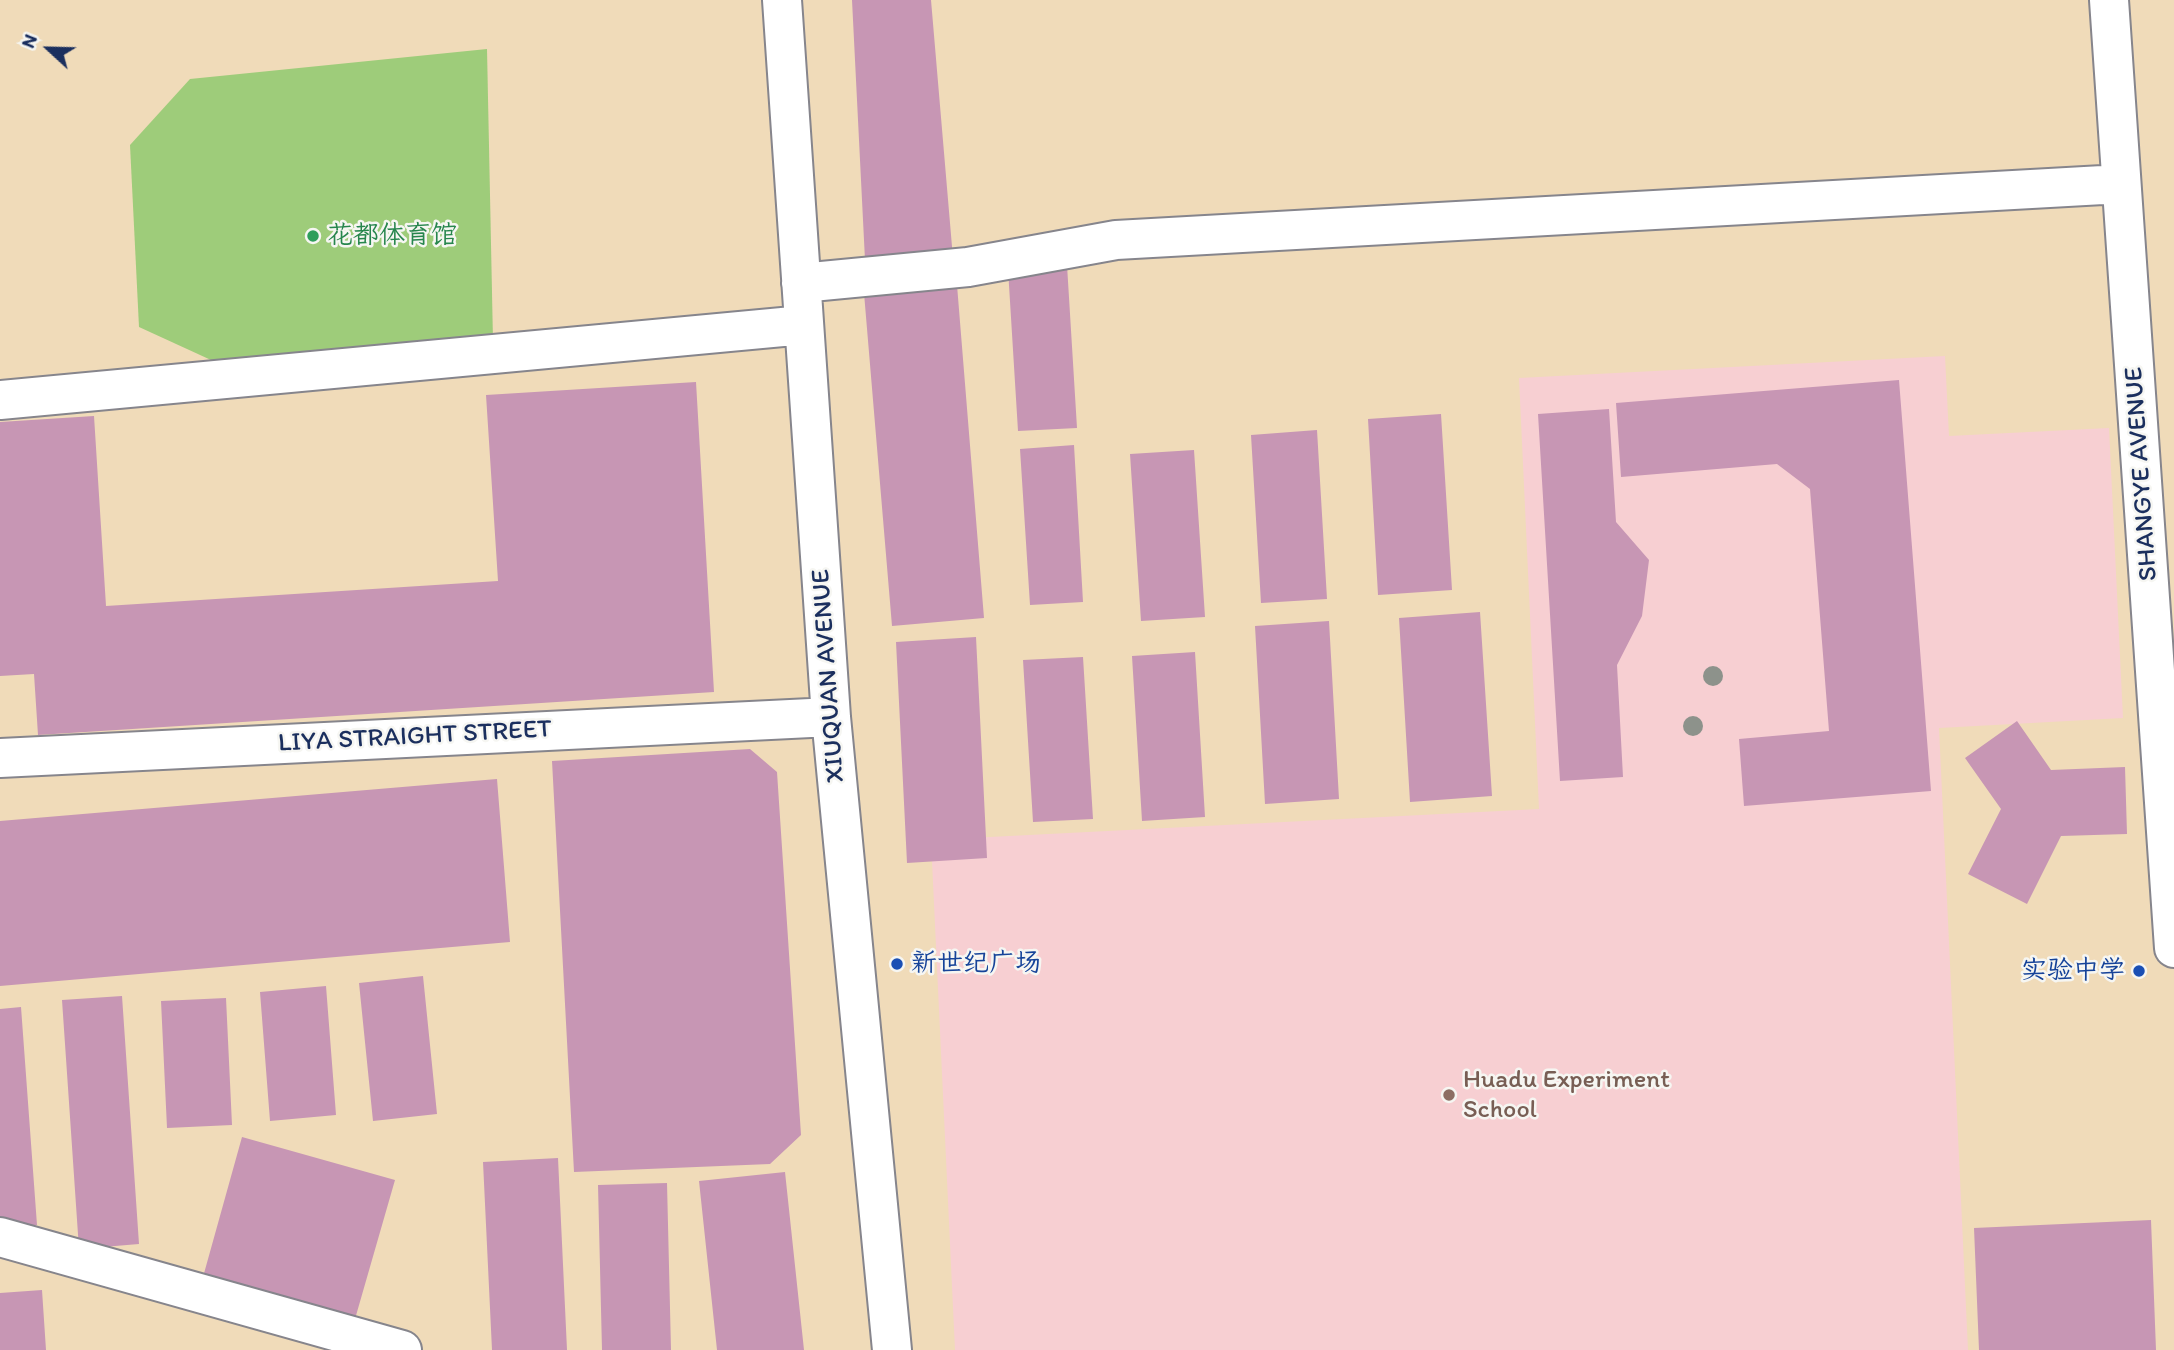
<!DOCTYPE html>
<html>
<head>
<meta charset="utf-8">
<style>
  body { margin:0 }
  #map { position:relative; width:2174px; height:1350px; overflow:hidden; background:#f0dbb9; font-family:Itim,sans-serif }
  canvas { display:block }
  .north { position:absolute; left:14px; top:14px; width:70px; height:70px; -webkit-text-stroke:5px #f6f6f2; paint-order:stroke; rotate:292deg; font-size:19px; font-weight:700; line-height:28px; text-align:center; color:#1b2f5e }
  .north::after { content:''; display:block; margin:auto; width:24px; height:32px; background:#1b2f5e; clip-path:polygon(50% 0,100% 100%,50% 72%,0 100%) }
</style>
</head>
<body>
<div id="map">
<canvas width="2174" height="1350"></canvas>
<div class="north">N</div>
</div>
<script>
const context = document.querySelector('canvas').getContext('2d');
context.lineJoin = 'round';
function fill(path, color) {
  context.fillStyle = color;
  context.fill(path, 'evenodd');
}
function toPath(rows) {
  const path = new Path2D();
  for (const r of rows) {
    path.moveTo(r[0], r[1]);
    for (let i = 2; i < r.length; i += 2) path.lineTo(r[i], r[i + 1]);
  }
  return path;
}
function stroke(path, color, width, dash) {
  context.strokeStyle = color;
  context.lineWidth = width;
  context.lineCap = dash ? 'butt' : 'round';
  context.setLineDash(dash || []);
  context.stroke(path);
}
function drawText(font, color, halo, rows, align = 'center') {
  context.font = font + ' Itim,"LXGW WenKai TC",sans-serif';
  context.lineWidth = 5;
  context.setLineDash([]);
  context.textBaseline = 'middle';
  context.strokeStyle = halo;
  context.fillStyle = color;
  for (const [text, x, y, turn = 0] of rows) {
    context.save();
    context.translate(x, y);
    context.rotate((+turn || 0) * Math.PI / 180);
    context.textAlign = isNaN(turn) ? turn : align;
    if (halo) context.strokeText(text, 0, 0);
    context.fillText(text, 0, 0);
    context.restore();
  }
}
fill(toPath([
  [1945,356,1949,436,2109,428,2123,718,1939,728,1968,1350,955,1350,931,840,1539,809,1519,378]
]), '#f7cfd2');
fill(toPath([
  [487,49,493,341,211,360,139,327,130,145,190,79]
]), '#9ecc7a');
fill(toPath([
  [852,0,931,0,954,270,866,280],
  [1067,265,1077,428,1018,431,1008,269],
  [957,285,984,618,892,626,864,293],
  [1899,380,1931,791,1744,806,1739,739,1829,731,1810,489,1777,464,1621,477,1616,403],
  [696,382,714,692,38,735,34,674,0,676,0,422,94,416,106,606,498,581,486,395],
  [1609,409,1616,522,1649,560,1642,616,1617,665,1623,777,1560,781,1538,414],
  [1441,414,1452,590,1378,595,1368,419],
  [1317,430,1327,599,1261,603,1251,435],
  [1074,445,1083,602,1030,605,1020,449],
  [1194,450,1205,617,1141,621,1130,454],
  [1480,612,1492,796,1410,802,1399,618],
  [1329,621,1339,799,1265,804,1255,626],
  [976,637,987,858,907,863,896,642],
  [1195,652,1205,817,1142,821,1132,656],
  [1083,657,1093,819,1033,822,1023,660],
  [2017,721,2051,770,2125,767,2127,834,2061,836,2027,904,1968,874,2001,809,1965,758],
  [750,749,777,772,801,1135,770,1164,574,1172,552,761],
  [497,779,510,942,0,986,0,821],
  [423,976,437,1114,373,1121,359,983],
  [326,986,336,1115,270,1121,260,992],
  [122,996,139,1244,79,1249,62,1000],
  [226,998,232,1125,167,1128,161,1001],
  [21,1007,37,1225,0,1227,0,1009],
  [242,1137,395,1180,355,1319,203,1277],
  [558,1158,567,1350,492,1350,483,1162],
  [785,1172,804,1350,717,1350,699,1181],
  [667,1183,671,1350,602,1350,598,1185],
  [2151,1220,2156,1350,1979,1350,1974,1228],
  [42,1290,46,1350,0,1350,0,1293]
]), '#c796b4');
const minor = toPath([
  [782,0,831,717,892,1350],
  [2109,0,2174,948],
  [801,283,968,267,1116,240,2121,184],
  [0,400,804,325],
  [0,758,831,717],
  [0,1237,402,1350]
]);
stroke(minor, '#86858c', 42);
stroke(minor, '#fff', 38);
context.fillStyle = '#8d928b';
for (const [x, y] of [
  [1713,676],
  [1693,726]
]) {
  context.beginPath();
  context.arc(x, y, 10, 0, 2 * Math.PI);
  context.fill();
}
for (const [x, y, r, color] of [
  [313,236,7,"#2e9e5b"],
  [897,964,7,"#1a4fb4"],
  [2139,971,7,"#1a4fb4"],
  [1449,1095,7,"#8d6e63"]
]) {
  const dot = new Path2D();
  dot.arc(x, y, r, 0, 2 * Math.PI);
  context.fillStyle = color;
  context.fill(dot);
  stroke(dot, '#f6f6f2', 2.5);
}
drawText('26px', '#27864d', '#f6f6f2', [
  ["花都体育馆",327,236]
], 'left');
drawText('26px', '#1b2f5e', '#f6f6f2', [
  ["SHANGYE AVENUE",2142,474,-94],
  ["XIUQUAN AVENUE",829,676,-94],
  ["LIYA STRAIGHT STREET",415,737,-3]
]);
drawText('26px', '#164399', '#f6f6f2', [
  ["新世纪广场",911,964],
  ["实验中学",2125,971,"right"]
], 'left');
drawText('26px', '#785e54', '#f6f6f2', [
  ["Huadu Experiment",1463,1080],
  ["School",1463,1110]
], 'left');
</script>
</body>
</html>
